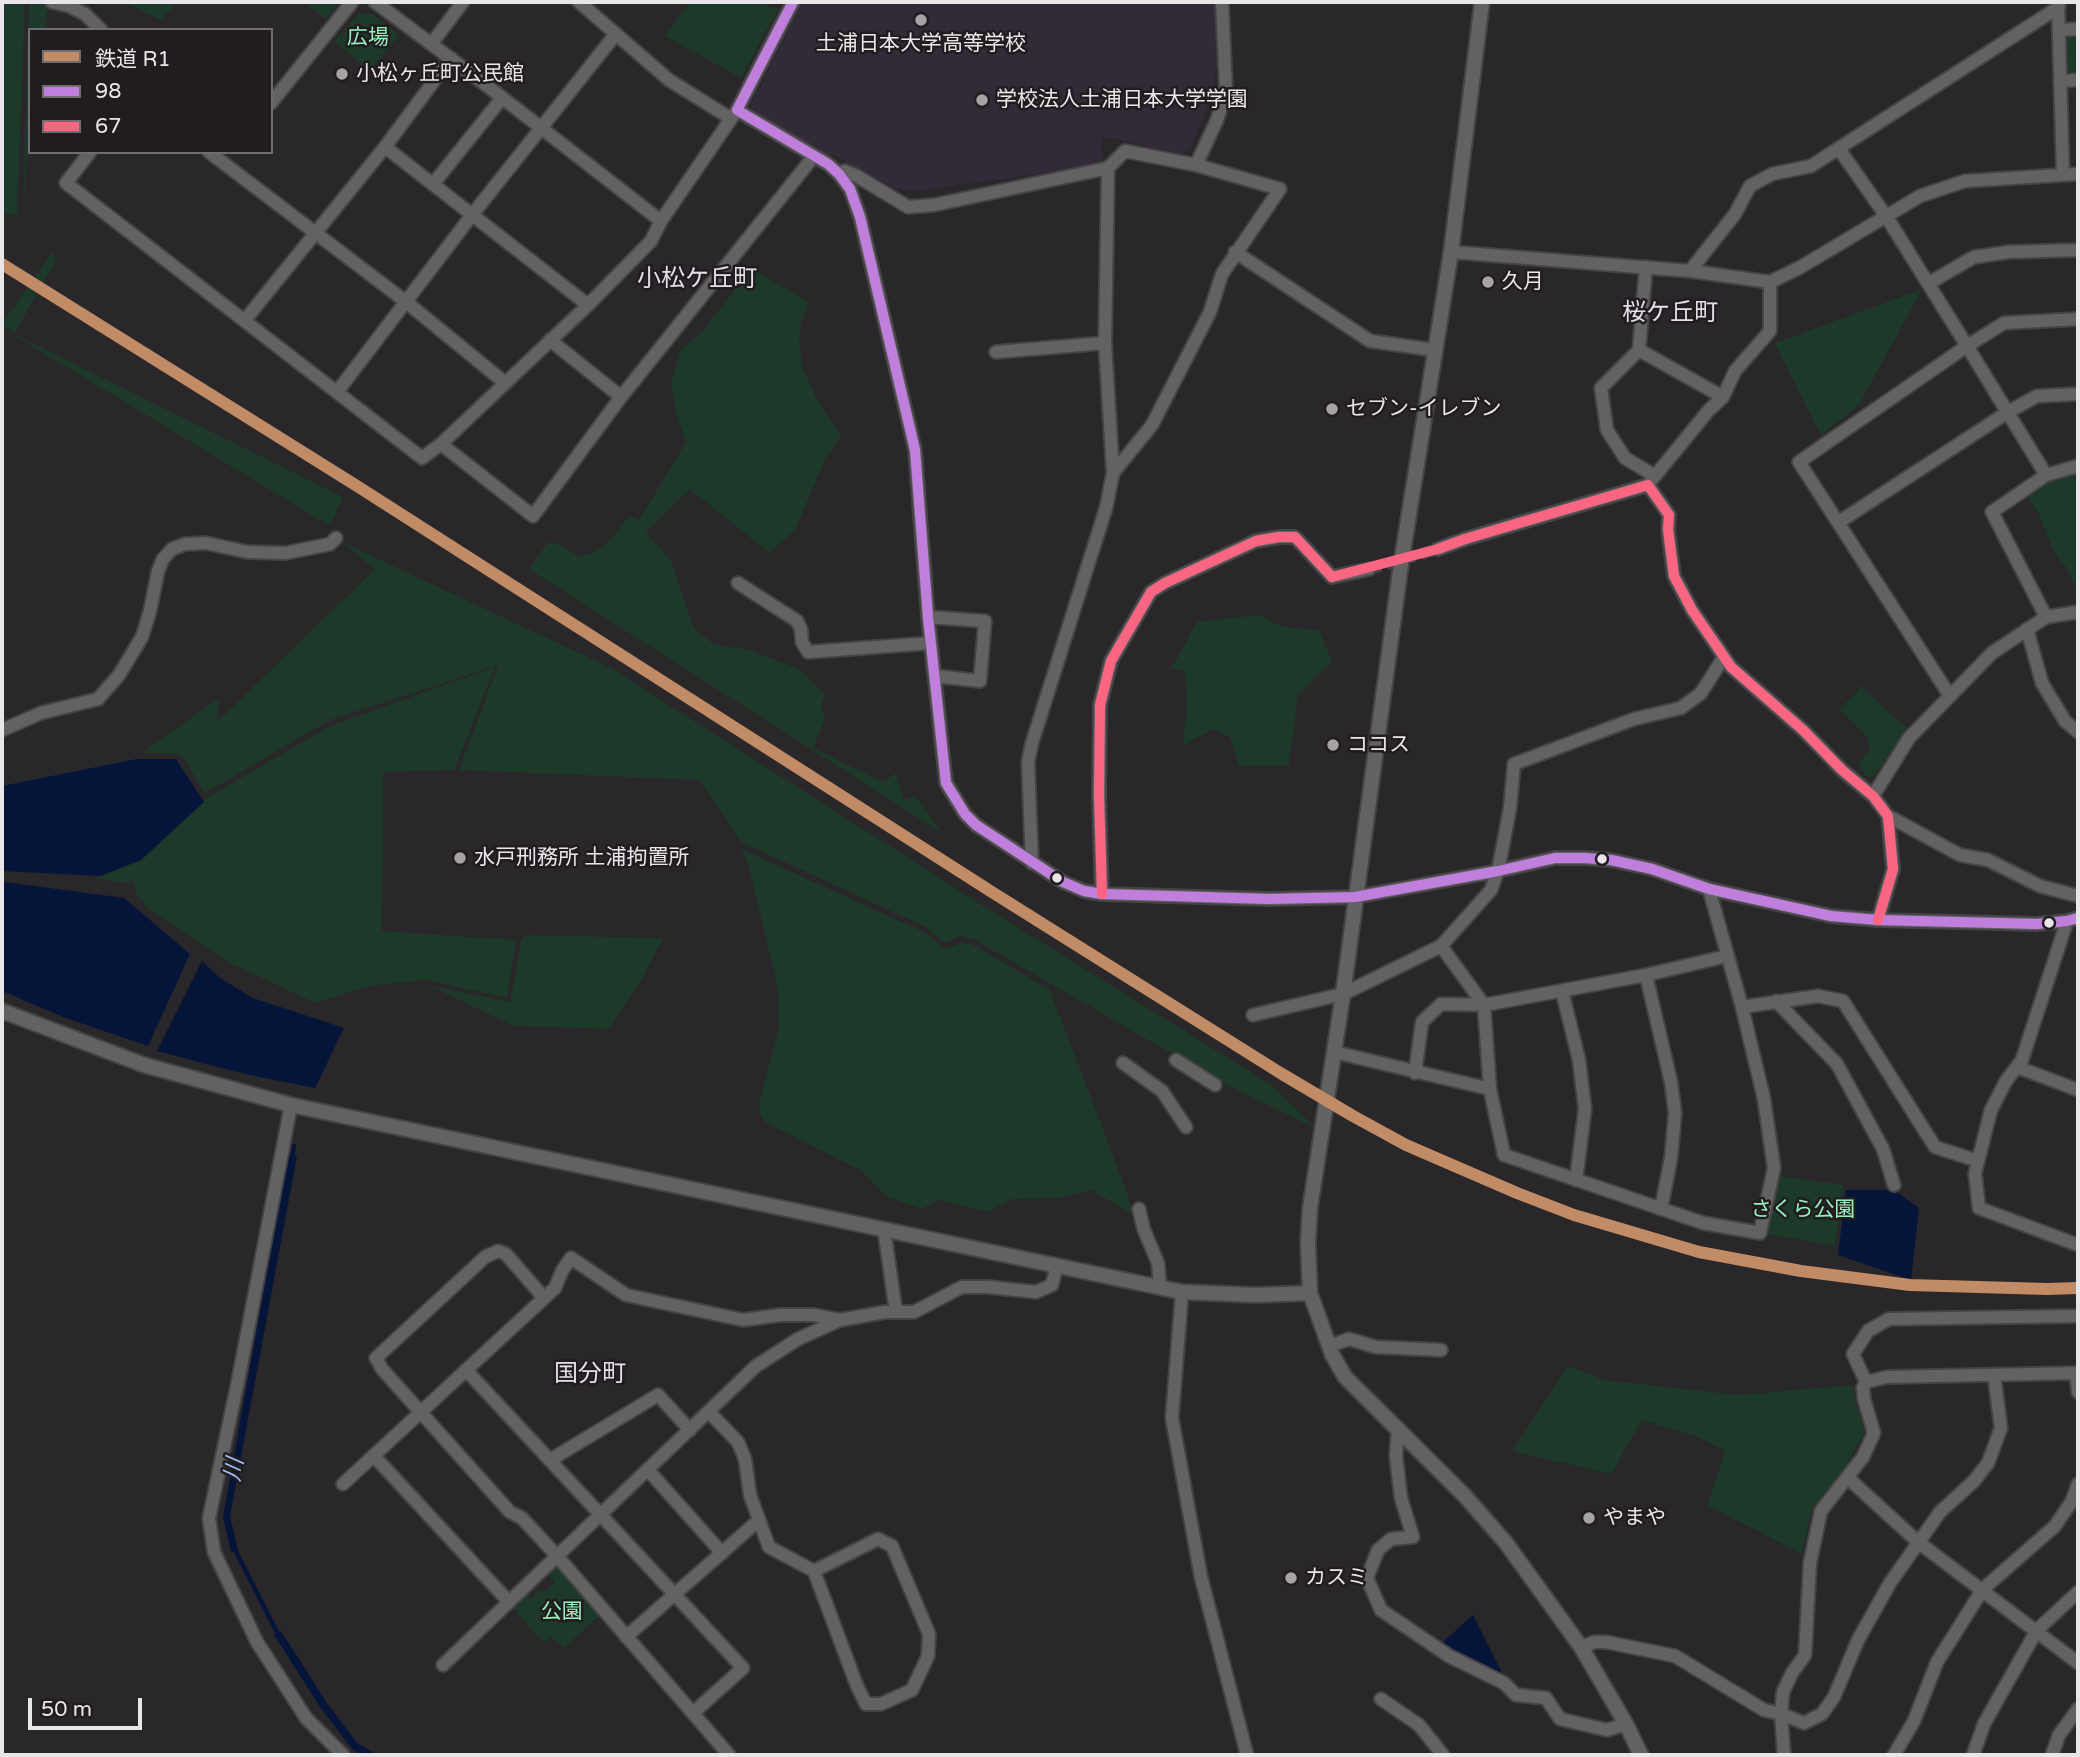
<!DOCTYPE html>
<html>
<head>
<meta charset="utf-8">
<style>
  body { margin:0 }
  #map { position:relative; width:2080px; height:1757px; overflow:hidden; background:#292729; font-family:"Varela Round","Noto Sans JP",sans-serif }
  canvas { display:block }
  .frame { position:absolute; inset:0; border:4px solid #e9e6e9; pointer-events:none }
  .legend { position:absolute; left:28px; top:28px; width:245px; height:126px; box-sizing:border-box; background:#201c20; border:2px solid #706d70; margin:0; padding:9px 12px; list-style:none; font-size:21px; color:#e9e6e9 }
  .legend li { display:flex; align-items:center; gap:14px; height:35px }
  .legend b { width:35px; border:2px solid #706d70 }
  .scale { position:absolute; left:28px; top:1698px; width:114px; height:32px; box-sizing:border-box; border:4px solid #e9e6e9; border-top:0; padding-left:9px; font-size:21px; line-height:24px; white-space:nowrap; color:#e9e6e9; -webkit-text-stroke:5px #201c20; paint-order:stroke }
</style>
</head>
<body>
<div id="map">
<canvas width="2080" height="1757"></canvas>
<div class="frame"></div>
<ul class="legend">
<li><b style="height:9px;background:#c18c65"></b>鉄道 R1</li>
<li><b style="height:9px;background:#c07fdc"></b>98</li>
<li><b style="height:9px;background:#fa6682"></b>67</li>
</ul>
<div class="scale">50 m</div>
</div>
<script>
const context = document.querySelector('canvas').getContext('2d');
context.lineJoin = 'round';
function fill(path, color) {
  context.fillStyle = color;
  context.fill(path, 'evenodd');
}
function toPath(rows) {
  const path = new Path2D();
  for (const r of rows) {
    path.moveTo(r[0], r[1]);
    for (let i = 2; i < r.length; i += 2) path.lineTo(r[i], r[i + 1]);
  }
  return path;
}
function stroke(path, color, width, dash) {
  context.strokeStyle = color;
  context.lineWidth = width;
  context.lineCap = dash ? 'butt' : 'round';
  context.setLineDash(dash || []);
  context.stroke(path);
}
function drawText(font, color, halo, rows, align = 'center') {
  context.font = font + ' "Varela Round","Noto Sans JP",sans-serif';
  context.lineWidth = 5;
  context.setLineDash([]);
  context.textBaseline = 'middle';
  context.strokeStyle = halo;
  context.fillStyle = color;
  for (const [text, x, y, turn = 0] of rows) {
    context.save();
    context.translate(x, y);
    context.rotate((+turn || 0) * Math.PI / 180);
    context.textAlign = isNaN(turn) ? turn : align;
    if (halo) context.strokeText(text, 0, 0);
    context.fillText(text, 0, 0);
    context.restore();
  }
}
fill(toPath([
  [802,2,1215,2,1217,65,1212,95,1191,148,1180,155,1117,139,1101,137,1102,157,1098,163,1087,167,916,191,894,188,832,154,824,154,753,110,751,105]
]), '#332a38');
fill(toPath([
  [2,2,25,2,17,216,2,213],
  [29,2,45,2,48,5,45,30,30,30,30,118,23,217],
  [124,2,177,2,161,20],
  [303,2,339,2,326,19],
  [690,2,756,2,778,9,741,78,665,36],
  [358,14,373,14,399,35,370,72,335,41],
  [2063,34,2078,34,2078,76,2064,77],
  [52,252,56,261,14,334,343,497,330,526,17,337,14,334,9,327,2,331,2,324],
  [755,264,756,271,808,302,801,324,799,342,802,366,815,395,841,436,825,459,795,530,769,553,690,489,646,532,671,561,694,629,714,644,750,650,799,669,826,695,821,705,825,719,813,748,883,782,896,773,904,800,915,796,942,833,529,569,548,542,559,544,580,557,593,553,608,543,629,516,639,520,686,442,675,411,671,384,680,351,703,331],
  [1922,289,1859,405,1821,435,1775,343],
  [2078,469,2078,582,2074,584,2066,566,2062,565,2051,546,2039,514,2026,495,2051,478],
  [340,541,611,668,985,907,1270,1084,1317,1129,1219,1081,975,940,961,936,945,943,926,927,741,842,700,780,459,770,498,665,330,720,205,793,181,754,142,753,219,698,217,722,375,569],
  [1258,615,1283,627,1319,630,1332,661,1298,695,1289,765,1239,766,1230,737,1214,729,1183,745,1187,709,1185,671,1171,669,1197,622],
  [495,667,454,770,383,772,382,931,516,940,507,998,426,980,370,986,315,1003,228,962,144,906,145,904,135,893,137,891,132,880,127,883,96,878,141,860,205,799,330,726],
  [1860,685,1907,729,1873,777,1865,776,1858,764,1870,748,1868,738,1839,709,1856,693],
  [741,849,924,932,945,949,961,943,972,944,1050,990,1127,1192,1133,1215,1091,1190,1057,1198,1011,1199,988,1212,938,1200,922,1209,887,1197,862,1171,765,1122,761,1116,759,1104,778,1030,779,994,748,863],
  [526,935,663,938,641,981,609,1029,514,1026,428,985,510,1002,521,940],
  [1780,1176,1843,1185,1835,1246,1766,1234,1774,1180],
  [1568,1366,1605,1380,1738,1395,1853,1385,1855,1402,1865,1432,1836,1482,1812,1508,1802,1554,1707,1505,1725,1451,1698,1437,1642,1420,1611,1474,1512,1451],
  [555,1565,558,1565,602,1613,564,1648,551,1637,544,1643,510,1605,525,1592,531,1599,541,1590,544,1592,555,1582,547,1571]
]), '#1d3929');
fill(toPath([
  [137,759,176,759,204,802,141,860,100,876,2,871,2,786],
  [5,882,124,898,190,954,148,1046,63,1017,2,991,2,888],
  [202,961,220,978,253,998,344,1028,315,1088,245,1074,157,1051],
  [288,1155,297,1156,230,1516,238,1550,231,1552,223,1517],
  [1846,1190,1894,1190,1919,1208,1911,1280,1838,1255],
  [1473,1615,1505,1679,1451,1653,1442,1643],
  [281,1631,327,1703,357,1743,378,1755,363,1755,352,1749,320,1707,274,1635]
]), '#051539');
stroke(toPath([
  [292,1159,294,1146],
  [233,1546,280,1638]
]), '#051539', 4.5);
stroke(toPath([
  [1369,569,1438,549]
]), '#464446', 12, [12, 6]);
const minor = toPath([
  [52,2,69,6,85,14,101,30],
  [375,2,486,85,661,221],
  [579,2,669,80,730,118],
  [793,2,737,110,828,164,839,174,850,189,860,217,915,450,928,617,946,783,965,814,976,825,1063,882,1084,891,1102,894,1269,899,1355,897,1498,871,1555,858,1585,858,1611,860,1652,869,1709,889,1831,916,1878,920,2037,924,2067,921,2078,918],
  [2058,4,2063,175],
  [2059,30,2078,29],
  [432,43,463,2],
  [2060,81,2078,80],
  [271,103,352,2],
  [385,147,588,305],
  [1839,149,1886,216,1967,346,2004,323,2078,319],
  [90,152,66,183,422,458,441,444,588,305,651,241,661,221,737,110],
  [209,152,405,301,504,382],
  [1196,165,1217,120,1226,91,1222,2],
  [839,174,845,171,855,175,908,207,934,205,1108,168,1125,151,1196,165,1280,189,1222,274,1210,312,1152,425,1113,473],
  [433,184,502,98],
  [1235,252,1370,341,1435,350],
  [1451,252,1690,271,1770,282,1799,268,1920,196,1965,181,2078,174],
  [1646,267,1639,350,1601,388,1607,430,1625,458,1655,476],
  [1690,271,1735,214,1750,186,1772,174,1811,166,2059,7],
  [1929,283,1974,257,2009,252,2078,250],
  [245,320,385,147,451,58],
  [550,340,621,397],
  [1967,346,2046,475,1992,512,2046,617,1992,653,1950,696,1799,462,1967,346],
  [1639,350,1723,397],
  [996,352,1105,343],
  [337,392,472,215,615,35],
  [441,444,533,516,621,397,814,156],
  [2046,475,2078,466],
  [1650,482,1709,410,1723,397,1735,371,1770,331,1770,282],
  [1839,522,2008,412,2037,396,2078,394],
  [1438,549,1465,539,1648,485,1669,515,1668,529,1674,576,1692,610,1731,667,1803,730,1842,770,1873,796,1888,816,1893,869,1878,920],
  [738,583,797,621,801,629,802,642,808,652,931,643],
  [928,617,985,621,980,681,935,676],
  [2046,617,2078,612],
  [2027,629,2042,683,2065,721,2078,732],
  [2,730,41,713,98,699,119,675,142,637,150,611,158,571,163,559,172,549,185,544,206,543,247,552,286,553,330,544,336,538],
  [1873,796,1909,738,1950,696],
  [1888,816,1960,855,1988,860,2040,886,2078,896],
  [1032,863,1028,762,1032,743,1106,508,1113,473,1105,343,1108,168],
  [1102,894,1099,795,1100,705,1111,661,1151,592,1165,583,1256,541,1279,537,1295,537,1332,577,1369,569],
  [2067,921,2022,1060,2006,1081,1991,1110,1975,1173,1979,1208,2078,1245],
  [1441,946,1484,1005,1490,1089,1504,1155,1703,1223,1760,1233,1774,1168,1764,1099,1742,1007,1709,889],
  [1646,975,1671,1082,1675,1113,1671,1158,1661,1209],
  [1562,991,1579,1060,1585,1109,1576,1180],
  [1776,1001,1837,1064,1883,1149,1894,1185],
  [1742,1007,1818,996,1843,1001,1935,1147,1978,1161],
  [1253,1015,1343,994,1441,946,1491,890,1498,871,1510,808,1514,764,1634,719,1681,708,1701,693,1724,657],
  [1334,1052,1490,1089],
  [1176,1060,1215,1085],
  [1123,1063,1162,1091,1186,1127],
  [2017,1067,2078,1090],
  [1415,1073,1422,1022,1441,1004,1484,1005,1646,975,1727,956],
  [291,1105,238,1381,209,1518,214,1552,257,1642,306,1718,343,1755],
  [1139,1209,1144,1230,1158,1263,1160,1286],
  [884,1229,896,1312],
  [1182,1292,1172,1418,1201,1577,1247,1755],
  [544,1298,506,1254,498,1251,485,1257,376,1358,382,1369,510,1512,522,1518,557,1556,729,1755],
  [1329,1346,1349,1339,1376,1347,1441,1350],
  [466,1370,743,1668,693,1713],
  [2076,1373,2078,1392],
  [1994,1375,2001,1428,1988,1463,1974,1481,1940,1512,1890,1583,1858,1640,1834,1697,1822,1714,1804,1723,1781,1714,1783,1692,1792,1673,1805,1655,1810,1563,1821,1511,1863,1457,1874,1433,1864,1399,1863,1388,1866,1382,1887,1377,2078,1373],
  [1866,1382,1853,1354,1868,1331,1889,1319,2078,1316],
  [709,1412,738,1442,745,1459,750,1495,769,1547,814,1571,878,1539,892,1546,929,1634,928,1656,912,1690,881,1704,866,1704,857,1686,814,1571],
  [1398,1428,1396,1456,1401,1498,1413,1537,1391,1539,1378,1550,1367,1578,1381,1610,1449,1656,1504,1683,1516,1695,1546,1698,1560,1719,1607,1730,1626,1724],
  [374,1456,509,1602],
  [550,1460,658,1395,690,1430],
  [648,1470,722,1553],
  [1848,1478,1918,1542,2078,1663],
  [343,1484,555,1288,562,1271,571,1258,626,1295,743,1320,780,1315,814,1315,840,1320],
  [626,1637,759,1520],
  [1581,1647,1595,1642,1606,1642,1675,1656,1764,1710,1781,1714,1784,1755],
  [443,1665,756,1366,798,1339,840,1320,885,1312,914,1312,962,1287,988,1287,1036,1292,1052,1285,1057,1265],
  [1381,1699,1419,1725,1443,1755],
  [1894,1755,1914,1721,1937,1662,1983,1589,2055,1526,2072,1501,2078,1484],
  [1973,1755,1984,1724,2037,1630,2078,1592],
  [2052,1755,2059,1735,2078,1709]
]);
const tertiary = toPath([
  [1482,2,1451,252,1401,564,1343,994,1310,1208,1308,1243,1310,1293,1332,1354,1345,1377,1465,1496,1506,1543,1581,1647,1626,1724,1641,1755],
  [2,1011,144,1065,291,1105,1182,1292,1256,1295,1310,1293]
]);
stroke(minor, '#454345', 16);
stroke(tertiary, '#454345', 18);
stroke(minor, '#636263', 12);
stroke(tertiary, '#636263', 14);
stroke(toPath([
  [793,2,737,110,828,164,839,174,850,189,860,217,915,450,928,617,946,783,965,814,976,825,1063,882,1084,891,1102,894,1269,899,1355,897,1498,871,1555,858,1585,858,1611,860,1652,869,1709,889,1831,916,1878,920,2037,924,2067,921,2078,918]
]), '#c07fdc', 10);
stroke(toPath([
  [1102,894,1099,795,1100,705,1111,661,1151,592,1165,583,1256,541,1279,537,1295,537,1332,577,1438,549,1465,539,1648,485,1669,515,1668,529,1674,576,1692,610,1731,667,1803,730,1842,770,1873,796,1888,816,1893,869,1878,920]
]), '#fa6682', 10);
stroke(toPath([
  [2,264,357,486,995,894,1282,1074,1353,1116,1406,1145,1517,1193,1574,1215,1699,1252,1801,1271,1910,1285,2047,1289,2078,1288]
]), '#c18c65', 12);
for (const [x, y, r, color] of [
  [921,20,7,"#a6a3a6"],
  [342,74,7,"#a6a3a6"],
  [982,100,7,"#a6a3a6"],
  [1488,282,7,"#a6a3a6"],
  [1332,409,7,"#a6a3a6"],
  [1333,745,7,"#a6a3a6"],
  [460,858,7,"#a6a3a6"],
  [1602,859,6,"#e9e6e9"],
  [1057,878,6,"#e9e6e9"],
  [2049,923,6,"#e9e6e9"],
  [1589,1518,7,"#a6a3a6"],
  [1291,1578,7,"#a6a3a6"]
]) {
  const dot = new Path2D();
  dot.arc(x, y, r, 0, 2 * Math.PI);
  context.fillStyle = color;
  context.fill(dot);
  stroke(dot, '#201c20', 2.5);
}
drawText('21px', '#99f0bb', '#201c20', [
  ["広場",368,38],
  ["さくら公園",1803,1210],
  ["公園",562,1612]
]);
drawText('21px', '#e9e6e9', '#201c20', [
  ["土浦日本大学高等学校",921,44,"center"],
  ["小松ヶ丘町公民館",356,74],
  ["学校法人土浦日本大学学園",996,100],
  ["久月",1502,282],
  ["セブン-イレブン",1346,409],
  ["ココス",1347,745],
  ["水戸刑務所 土浦拘置所",474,858],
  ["やまや",1603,1518],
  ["カスミ",1305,1578]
], 'left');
drawText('italic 23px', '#9ec0f9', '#201c20', [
  ["川",235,1470,-80]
]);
drawText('24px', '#e4dfe4', '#201c20', [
  ["小松ケ丘町",697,280],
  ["桜ケ丘町",1670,314],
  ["国分町",590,1375]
]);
</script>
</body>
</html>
